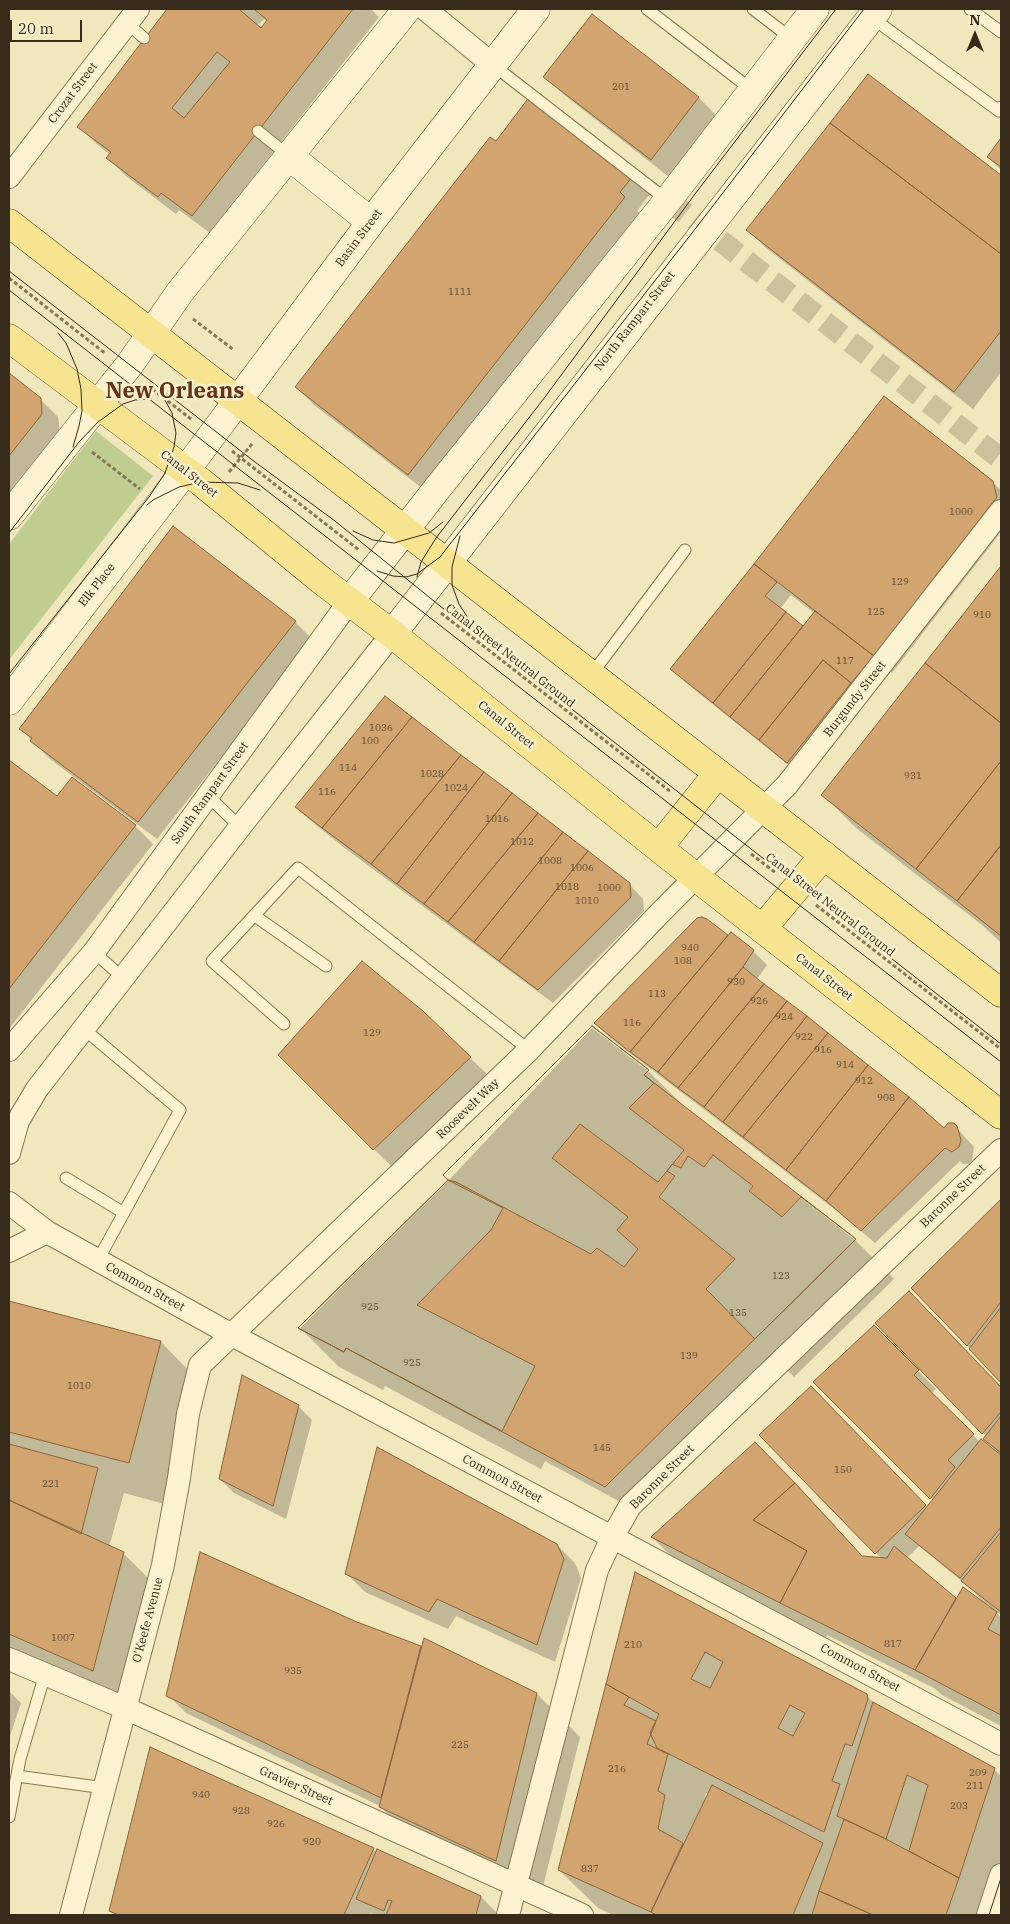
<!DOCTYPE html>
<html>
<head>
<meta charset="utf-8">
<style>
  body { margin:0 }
  #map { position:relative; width:1010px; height:1924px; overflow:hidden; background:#f0e7bc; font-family:"IBM Plex Serif",serif }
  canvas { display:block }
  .frame { position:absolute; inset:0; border:10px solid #372c1b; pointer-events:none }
  .north { position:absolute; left:950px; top:10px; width:50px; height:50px; -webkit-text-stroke:4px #f7f0cc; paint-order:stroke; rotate:0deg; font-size:14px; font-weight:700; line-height:20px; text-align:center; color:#372c1b }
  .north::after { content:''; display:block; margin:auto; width:18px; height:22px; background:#372c1b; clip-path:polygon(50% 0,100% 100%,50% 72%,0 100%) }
  .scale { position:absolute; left:10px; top:20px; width:72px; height:22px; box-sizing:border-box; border:2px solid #372c1b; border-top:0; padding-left:6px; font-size:15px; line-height:18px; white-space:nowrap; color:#372c1b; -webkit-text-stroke:4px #f7f0cc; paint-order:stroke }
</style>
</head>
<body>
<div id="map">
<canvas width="1010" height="1924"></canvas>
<div class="frame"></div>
<div class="north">N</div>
<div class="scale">20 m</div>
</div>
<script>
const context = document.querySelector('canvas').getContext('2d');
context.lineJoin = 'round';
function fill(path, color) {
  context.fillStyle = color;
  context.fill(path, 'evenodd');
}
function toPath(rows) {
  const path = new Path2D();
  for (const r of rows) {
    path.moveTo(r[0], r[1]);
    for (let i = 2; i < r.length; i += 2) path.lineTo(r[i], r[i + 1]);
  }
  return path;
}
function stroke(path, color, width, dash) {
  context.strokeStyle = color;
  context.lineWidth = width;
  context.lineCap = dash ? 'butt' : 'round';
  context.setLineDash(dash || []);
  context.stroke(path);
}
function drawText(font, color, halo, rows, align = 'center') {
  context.font = font + ' "IBM Plex Serif",serif';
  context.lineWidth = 5;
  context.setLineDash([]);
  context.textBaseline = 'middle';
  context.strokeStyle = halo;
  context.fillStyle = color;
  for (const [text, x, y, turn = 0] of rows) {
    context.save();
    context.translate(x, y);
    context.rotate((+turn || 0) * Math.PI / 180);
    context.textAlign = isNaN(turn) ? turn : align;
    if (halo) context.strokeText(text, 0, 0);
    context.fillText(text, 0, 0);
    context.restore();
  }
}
fill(toPath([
  [96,431,153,476,9,660,9,544]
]), '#bfce90');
fill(toPath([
  [169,9,371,9,379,17,210,233,179,210,176,214,126,176,108,158,110,155,97,144,79,127],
  [264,19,267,22,262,29,257,26],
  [592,16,699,98,717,116,669,177,563,94,545,76],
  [868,76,1001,177,1001,372,973,409,766,248,748,230],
  [1001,140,1001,170,988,157],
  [496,143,632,176,650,194,637,211,643,216,427,492,314,405,296,387],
  [9,375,40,399,58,417,60,432,9,497],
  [884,398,992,482,1001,490,1001,532,892,673,888,670,802,776,685,682,672,669],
  [791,595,815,614,804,628,780,609],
  [1001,568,1001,943,982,925,856,828,823,795],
  [295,622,313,640,157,839,50,759,21,729],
  [9,761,57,798,135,826,153,844,9,1029],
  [297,807,629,884,643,899,644,911,553,1003,342,846,310,820],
  [707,920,728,937,753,951,767,965,757,979,945,1130,953,1124,974,1147,972,1161,969,1164,963,1164,960,1161,875,1243,841,1214,609,1037,595,1023],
  [592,1028,648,1071,687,1109,855,1240,894,1279,794,1377,774,1356,624,1504,545,1461,541,1469,385,1386,383,1390,339,1367,300,1328,449,1180],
  [280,1055,470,1058,488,1075,392,1167],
  [1001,1201,1001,1381,912,1288],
  [9,1302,161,1342,203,1385,172,1506,124,1493,109,1547,123,1553,162,1592,132,1709,9,1655],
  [923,1306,1001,1388,1001,1615,999,1613,998,1614,1001,1618,1001,1726,942,1695,934,1688,827,1635,822,1644,694,1579,652,1537,755,1444,836,1526,835,1526,863,1557,882,1559,761,1435,829,1405,928,1508,934,1501,815,1382,874,1327,936,1389,931,1393,980,1442,996,1453,997,1451,985,1439,986,1436,877,1323],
  [919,1546,971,1589,984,1602,983,1603,957,1600,907,1558],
  [298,1406,312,1420,286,1519,234,1493,220,1479],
  [557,1545,575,1563,581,1578,555,1662,456,1616,448,1629,365,1592,347,1574],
  [636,1574,866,1695,876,1705,994,1769,1001,1776,1001,1904,980,1915,613,1915,598,1908,559,1870],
  [706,1793,709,1794,705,1801,704,1801],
  [335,1614,537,1694,580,1737,539,1903,423,1850,380,1806,186,1713,168,1695],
  [9,1691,21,1703,9,1739],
  [373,1849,377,1853,481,1897,499,1915,374,1915,371,1913,370,1915,115,1915,110,1910]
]), '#0003');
const building = toPath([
  [167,9,239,9,261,28,267,20,254,9,353,9,192,216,161,193,158,197,106,158,111,152,77,127,167,9],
  [217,52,230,62,184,118,172,108,217,52],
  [592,14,699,97,651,160,543,77,592,14],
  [868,74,1001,175,1001,254,830,123,868,74],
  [530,96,633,176,620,192,625,197,408,475,295,387,490,137,496,141,530,96],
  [830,123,1001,254,1001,331,954,392,746,230,830,123],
  [1001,138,1001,167,987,157,1001,138],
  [9,373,41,398,42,414,9,456,9,373],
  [884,396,993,481,997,497,874,656,754,564,884,396],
  [173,526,296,621,138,822,30,741,32,738,19,729,173,526],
  [754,564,777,582,765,596,786,612,713,703,670,669,754,564],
  [1001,566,1001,723,925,663,1001,566],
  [815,611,874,656,851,683,823,660,759,740,730,717,815,611],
  [786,612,803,626,730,717,713,703,786,612],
  [823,660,851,683,787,763,759,740,823,660],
  [925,663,1001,723,1001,761,916,869,821,795,925,663],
  [385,696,412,717,322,828,295,807,385,696],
  [412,717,461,755,371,864,322,828,412,717],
  [461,755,484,772,397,884,371,864,461,755],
  [9,760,57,796,72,777,136,825,9,989,9,760],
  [1001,761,1001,845,957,901,916,869,1001,761],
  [484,772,512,793,424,904,397,884,484,772],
  [512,793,538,813,448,922,424,904,512,793],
  [538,813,563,832,474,942,448,922,538,813],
  [563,832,588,851,499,961,474,942,563,832],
  [1001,845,1001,936,957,901,1001,845],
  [588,851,630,883,631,897,538,990,499,961,588,851],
  [702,917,707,919,728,935,630,1052,594,1023,697,918,702,917],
  [731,932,754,950,743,967,658,1072,630,1052,731,932],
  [362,961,423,1011,471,1057,373,1150,278,1055,362,961],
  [743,967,764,984,678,1088,658,1072,743,967],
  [764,984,787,1001,704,1107,678,1088,764,984],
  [787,1001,807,1016,723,1122,704,1107,787,1001],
  [807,1016,828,1033,743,1137,723,1122,807,1016],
  [592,1026,649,1070,644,1075,856,1239,605,1487,346,1348,344,1352,298,1328,448,1180,443,1175,592,1026],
  [592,1026,649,1070,644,1075,654,1083,629,1108,684,1150,658,1182,580,1124,552,1158,628,1217,617,1230,638,1249,624,1267,597,1248,591,1254,456,1182,448,1180,443,1175,592,1026],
  [828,1033,868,1065,786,1170,743,1137,828,1033],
  [868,1065,909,1097,826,1201,786,1170,868,1065],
  [909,1097,944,1128,948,1123,954,1123,957,1126,961,1140,959,1147,952,1152,945,1148,861,1231,826,1201,909,1097],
  [713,1155,753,1186,749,1191,782,1217,801,1197,856,1239,755,1339,706,1289,735,1259,659,1197,675,1176,667,1171,672,1164,681,1168,688,1156,704,1167,713,1155],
  [448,1180,503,1208,491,1230,417,1305,535,1366,502,1431,346,1348,344,1352,298,1328,448,1180],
  [1001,1199,1001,1302,967,1346,911,1288,1001,1199],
  [909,1291,1001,1387,1001,1412,982,1434,875,1323,909,1291],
  [9,1301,161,1341,129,1463,9,1432,9,1301],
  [1001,1307,1001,1383,969,1349,1001,1307],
  [874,1325,919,1370,914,1375,974,1434,948,1460,955,1467,930,1499,813,1382,874,1325],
  [242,1375,299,1405,273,1506,219,1479,242,1375],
  [811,1386,926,1505,875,1554,759,1435,811,1386],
  [1001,1416,1001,1453,983,1439,1001,1416],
  [981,1439,1001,1455,1001,1527,960,1578,905,1534,981,1439],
  [755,1442,795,1483,753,1520,807,1551,780,1603,651,1537,755,1442],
  [9,1444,98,1468,81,1534,9,1500,9,1444],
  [377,1447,557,1544,564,1559,537,1645,437,1599,429,1612,345,1574,377,1447],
  [795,1483,862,1556,887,1558,894,1546,956,1598,915,1670,780,1603,807,1551,753,1520,795,1483],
  [9,1500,124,1552,93,1671,9,1634,9,1500],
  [1001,1532,1001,1612,961,1581,1001,1532],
  [200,1552,357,1622,421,1646,381,1798,166,1696,200,1552],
  [635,1572,867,1694,868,1699,852,1746,845,1744,832,1781,840,1784,824,1832,657,1748,650,1733,659,1714,606,1684,635,1572],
  [705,1652,723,1662,710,1688,691,1679,705,1652],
  [790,1705,805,1713,793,1736,778,1728,790,1705],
  [963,1587,997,1612,988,1629,1001,1636,1001,1715,915,1670,963,1587],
  [424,1638,537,1693,496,1861,379,1807,424,1638],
  [606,1684,629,1697,624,1705,656,1721,647,1744,668,1754,658,1791,665,1795,658,1829,683,1843,651,1912,558,1870,606,1684],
  [873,1702,995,1768,959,1878,909,1851,928,1785,907,1775,886,1839,837,1816,873,1702],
  [150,1747,374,1848,344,1915,119,1915,109,1911,150,1747],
  [712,1785,823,1843,793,1915,656,1915,651,1912,712,1785],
  [844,1819,886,1839,959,1878,946,1915,873,1915,819,1891,844,1819],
  [377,1849,481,1896,476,1915,386,1915,392,1901,388,1900,384,1911,356,1899,377,1849],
  [819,1891,873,1915,812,1915,819,1891]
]);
fill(building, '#d1a470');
stroke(building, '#896339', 1);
stroke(toPath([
  [668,200,1001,459]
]), '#cbc29c', 22, [22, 11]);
const lane = toPath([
  [647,9,752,90],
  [753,9,792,39],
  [970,9,1001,32],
  [871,17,999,111,1001,107],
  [127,23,144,38],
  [493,65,667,200],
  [258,131,289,156],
  [591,675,685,550],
  [208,796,240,827],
  [255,916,326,966],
  [94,952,123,978],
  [284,1024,212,961,298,868,529,1050],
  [84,1029,180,1110,98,1260],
  [66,1178,124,1213],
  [17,1776,105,1788],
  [9,1817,20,1759,45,1674]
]);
const street = toPath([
  [425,9,493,65],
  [9,177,138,9],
  [9,1050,94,952,349,602],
  [9,1153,18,1121,37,1089,240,827,392,634],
  [9,1203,47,1232,232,1335,1001,1744],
  [9,1251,47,1232],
  [9,1659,125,1708,582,1915],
  [71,1915,163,1565,179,1478,188,1414,200,1365,529,1050,658,915,787,785,1001,511],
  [508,1915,597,1570,612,1538,630,1506,1001,1150],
  [988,1915,1001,1875]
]);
const secondary = toPath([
  [289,156,371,222],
  [9,516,130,364,180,292,407,9],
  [349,602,436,490,668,200,815,9],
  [392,634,878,9],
  [9,701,186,470,371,222,536,9]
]);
const primary = toPath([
  [9,223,1001,993],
  [9,338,201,482,321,580,392,634,665,853,1001,1115],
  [659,847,718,773],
  [762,929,824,855]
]);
stroke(lane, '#875', 13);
stroke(street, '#875', 24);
stroke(secondary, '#6a5838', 29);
stroke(primary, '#55442a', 29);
stroke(toPath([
  [9,278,106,354],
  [193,319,234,350],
  [147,385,191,419],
  [232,451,359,550],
  [92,452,140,489],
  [229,472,252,444],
  [441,613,671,792],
  [751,854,776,873],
  [816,905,1001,1049]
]), '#875', 3, [4, 2.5]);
stroke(lane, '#fbf3d0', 11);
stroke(street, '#fbf3d0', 22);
stroke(secondary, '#fbf3d0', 28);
stroke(primary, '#f7e491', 28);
stroke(toPath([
  [9,271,255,462,335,521,450,614,1001,1044],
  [9,290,1001,1062],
  [58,333,66,343,77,369,81,389,82,411,79,426,73,447],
  [147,505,153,500,179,487,201,482,238,483,260,490],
  [353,531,373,540,394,543,429,533,443,522],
  [9,533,79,442,98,422,123,404,135,400,151,399],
  [460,536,452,567,452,585,459,604,475,629],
  [377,571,393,576,406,577,417,574,440,557,699,224,864,9],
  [417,577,421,562,436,538,545,397,695,194,836,9],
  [9,674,149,497,165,473,174,447,176,433,172,413,160,391],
  [989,1915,1001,1878]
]), '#372c1b', 1);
drawText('10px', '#5e4a30', null, [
  ["201",621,87],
  ["1111",460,292],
  ["1000",961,512],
  ["129",900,582],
  ["125",876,612],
  ["910",982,615],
  ["117",845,661],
  ["1036",381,728],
  ["100",370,741],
  ["114",348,768],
  ["1028",432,774],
  ["931",913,776],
  ["1024",456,788],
  ["116",327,792],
  ["1016",497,819],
  ["1012",522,842],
  ["1008",550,861],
  ["1006",582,868],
  ["1018",567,887],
  ["1000",609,888],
  ["1010",587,901],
  ["940",690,948],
  ["108",683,961],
  ["930",736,982],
  ["113",657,994],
  ["926",759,1001],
  ["924",784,1017],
  ["116",632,1023],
  ["129",372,1033],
  ["922",804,1037],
  ["916",823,1050],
  ["914",845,1065],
  ["912",864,1081],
  ["908",886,1098],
  ["123",781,1276],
  ["925",370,1307],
  ["135",738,1313],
  ["139",689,1356],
  ["925",412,1363],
  ["1010",79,1386],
  ["145",602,1448],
  ["150",843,1470],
  ["221",51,1484],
  ["1007",63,1638],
  ["817",893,1644],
  ["210",633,1645],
  ["935",293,1671],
  ["225",460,1745],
  ["216",617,1769],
  ["209",978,1773],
  ["211",975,1786],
  ["940",201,1795],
  ["203",959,1806],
  ["928",241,1811],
  ["926",276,1824],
  ["920",312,1842],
  ["837",590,1869]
]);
drawText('12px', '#372c1b', '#f7f0cc', [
  ["Crozat Street",73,93,-53],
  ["Basin Street",359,238,-53],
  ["North Rampart Street",635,321,-52],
  ["Canal Street",189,474,38],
  ["Elk Place",97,585,-52],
  ["Canal Street Neutral Ground",510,656,38],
  ["Burgundy Street",855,699,-52],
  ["Canal Street",506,725,39],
  ["South Rampart Street",210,793,-54],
  ["Canal Street Neutral Ground",830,905,38],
  ["Canal Street",824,977,38],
  ["Roosevelt Way",468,1109,-44],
  ["Baronne Street",953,1196,-44],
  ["Common Street",145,1287,29],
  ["Baronne Street",662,1477,-45],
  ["Common Street",502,1479,28],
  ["O'Keefe Avenue",148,1620,-75],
  ["Common Street",860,1668,28],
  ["Gravier Street",296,1786,24]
]);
drawText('bold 22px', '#663218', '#f7f0cc', [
  ["New Orleans",175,392]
]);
</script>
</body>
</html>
